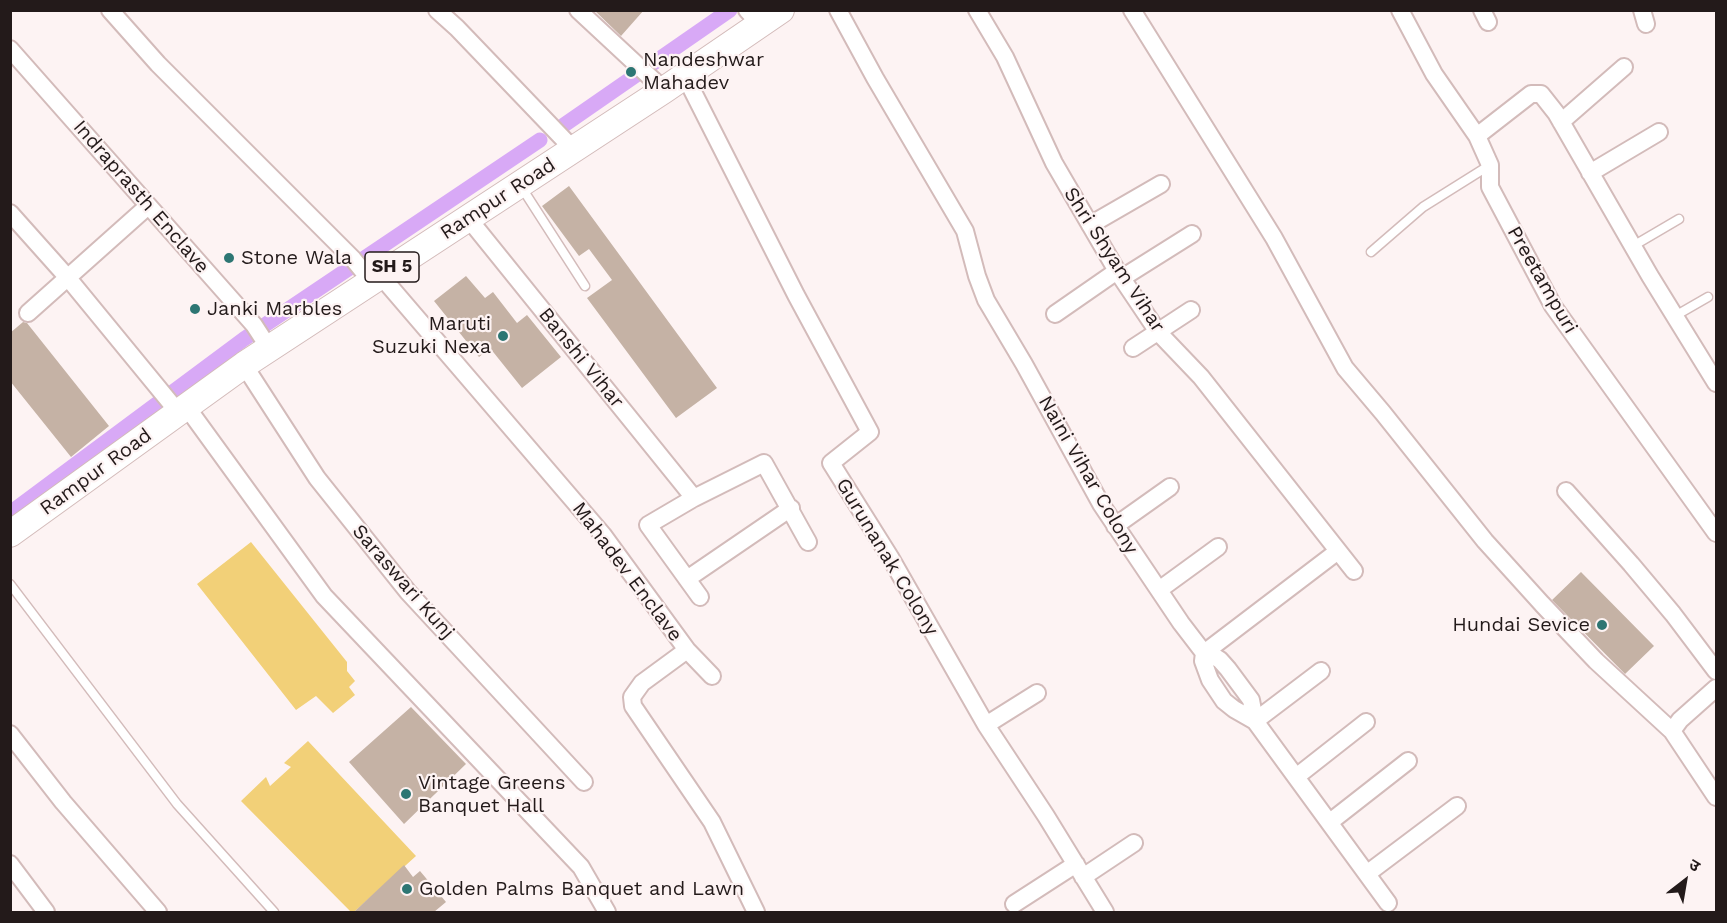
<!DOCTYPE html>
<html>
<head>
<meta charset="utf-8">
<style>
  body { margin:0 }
  #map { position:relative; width:1727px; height:923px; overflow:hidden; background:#fdf3f3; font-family:"Work Sans","Noto Sans Devanagari",sans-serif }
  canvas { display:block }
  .frame { position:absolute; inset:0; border:12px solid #231a1a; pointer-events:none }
  .north { position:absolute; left:1655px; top:851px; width:60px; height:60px; -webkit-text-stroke:4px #fdf3f3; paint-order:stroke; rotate:31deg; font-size:16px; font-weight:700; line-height:24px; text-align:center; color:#231a1a }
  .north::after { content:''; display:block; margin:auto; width:21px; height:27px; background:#231a1a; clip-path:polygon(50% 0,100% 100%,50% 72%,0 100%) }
</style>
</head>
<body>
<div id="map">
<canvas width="1727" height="923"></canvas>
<div class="frame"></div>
<div class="north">उ</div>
</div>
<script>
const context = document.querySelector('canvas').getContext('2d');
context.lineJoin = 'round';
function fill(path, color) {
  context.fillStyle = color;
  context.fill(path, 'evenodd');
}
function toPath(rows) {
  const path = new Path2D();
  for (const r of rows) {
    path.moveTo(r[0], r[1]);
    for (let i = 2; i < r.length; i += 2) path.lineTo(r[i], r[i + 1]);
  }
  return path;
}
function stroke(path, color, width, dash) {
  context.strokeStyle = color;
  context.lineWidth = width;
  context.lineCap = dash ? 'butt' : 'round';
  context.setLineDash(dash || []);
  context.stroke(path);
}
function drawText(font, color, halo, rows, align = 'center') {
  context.font = font + ' "Work Sans",sans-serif';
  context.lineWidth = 4.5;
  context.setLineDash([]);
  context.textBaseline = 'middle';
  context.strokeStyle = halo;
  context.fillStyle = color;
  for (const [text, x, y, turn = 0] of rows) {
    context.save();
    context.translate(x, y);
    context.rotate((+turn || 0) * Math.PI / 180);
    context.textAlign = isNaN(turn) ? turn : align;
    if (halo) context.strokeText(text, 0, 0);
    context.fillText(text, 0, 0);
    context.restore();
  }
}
fill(toPath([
  [251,542,347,662,347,671,355,681,349,687,355,695,333,713,316,696,296,710,197,584],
  [308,741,416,856,354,912,351,912,241,801,266,777,270,786,291,767,284,763]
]), '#f2d078');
stroke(toPath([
  [564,125,730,10],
  [10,513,244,339,540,140]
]), '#d8a9f6', 15);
fill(toPath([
  [594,10,644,10,621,36],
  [569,186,717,388,676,418,587,298,612,280,589,249,579,256,542,206],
  [466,276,485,298,493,292,517,323,527,315,561,357,522,388,490,348,479,357,434,301],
  [23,322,27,323,109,426,71,457,10,381,10,333],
  [1581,572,1654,646,1625,674,1552,600],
  [411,707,466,764,404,824,349,762],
  [404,865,413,877,420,871,446,902,434,912,354,912]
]), '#c5b2a5');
const lane = toPath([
  [522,188,585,286],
  [1633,246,1679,219],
  [1371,252,1423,207,1490,165],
  [1675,316,1708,297],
  [10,584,177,804,274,912]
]);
const street = toPath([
  [110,10,158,64,353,259,371,281],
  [437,10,457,28,573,149],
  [578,10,664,90],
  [747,10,760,24],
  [838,10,875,78,965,231,977,276,986,300,1024,364,1101,504,1181,623,1204,653,1209,653,1220,660,1228,669,1251,700,1255,721,1388,903],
  [977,10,1005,57,1054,163,1117,271,1158,332,1201,377,1354,571],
  [1132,10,1274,238,1345,368,1383,413,1485,541,1542,604,1596,661,1672,731,1716,797],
  [1400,10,1434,74,1477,136,1490,165,1490,187,1553,306,1716,533],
  [1482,10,1488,22],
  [1642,10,1646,24],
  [10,49,254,325,269,348],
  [685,76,796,295,870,432,831,463,890,557,986,725,1046,816,1105,912],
  [1561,122,1624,67],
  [1477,136,1531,94,1541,94,1556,113,1650,276,1716,383],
  [1590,173,1659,132],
  [10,213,68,278,178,412],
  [468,218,694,498],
  [1090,225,1161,184],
  [380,275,603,535,687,650,642,683,632,697,633,706,712,822,756,912],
  [1122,278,1192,234],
  [28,313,148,206],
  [1055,314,1117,271],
  [1133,348,1191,310],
  [244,365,317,478,408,592,584,782],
  [186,406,324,596,581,867,607,912],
  [1566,491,1631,564,1673,614,1716,671],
  [1115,526,1170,487],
  [687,579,791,508],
  [1159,590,1218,547],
  [700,597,648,525,694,498,764,463,808,542],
  [687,650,712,676],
  [1321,671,1255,721,1234,709,1224,701,1210,680,1203,661,1204,653,1338,551],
  [986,725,1037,693],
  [1672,731,1680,720,1716,688],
  [10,734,63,802,158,912],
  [1296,777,1366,722],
  [1330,822,1408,761],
  [10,864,46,912],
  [1368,873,1457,806],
  [1083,877,1134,843],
  [1014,904,1076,864]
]);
const primary = toPath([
  [10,534,244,365,664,90,781,10]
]);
stroke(lane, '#d3bbba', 11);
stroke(street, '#d3bbba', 20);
stroke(primary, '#d3bbba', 28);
stroke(lane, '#fff', 8);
stroke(street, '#fff', 16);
stroke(primary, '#fff', 26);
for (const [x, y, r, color] of [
  [631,72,6,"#2d7673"],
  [229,258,6,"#2d7673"],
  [195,309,6,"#2d7673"],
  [503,336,6,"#2d7673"],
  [1602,625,6,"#2d7673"],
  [406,794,6,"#2d7673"],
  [407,889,6,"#2d7673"]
]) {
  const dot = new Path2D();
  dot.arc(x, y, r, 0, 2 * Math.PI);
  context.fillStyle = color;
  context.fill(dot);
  stroke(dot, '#fdf3f3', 2);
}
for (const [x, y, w] of [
  [392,267,54]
]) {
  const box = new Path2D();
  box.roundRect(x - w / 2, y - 15, w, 30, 4.5);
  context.fillStyle = '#fdf3f3';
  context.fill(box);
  stroke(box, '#231a1a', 1.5);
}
drawText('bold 18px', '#231a1a', null, [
  ["SH 5",392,267]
]);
drawText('20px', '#231a1a', '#fdf3f3', [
  ["Nandeshwar",643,60],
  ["Mahadev",643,83],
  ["Stone Wala",241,258],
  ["Janki Marbles",207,309],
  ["Maruti",491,324,"right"],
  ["Suzuki Nexa",491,347,"right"],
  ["Hundai Sevice",1590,625,"right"],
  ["Vintage Greens",418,783],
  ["Banquet Hall",418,806],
  ["Golden Palms Banquet and Lawn",419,889]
], 'left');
drawText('20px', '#231a1a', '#fdf3f3', [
  ["Indraprasth Enclave",141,197,49],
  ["Rampur Road",498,199,-33],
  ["Shri Shyam Vihar",1114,260,57],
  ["Preetampuri",1542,280,60],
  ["Banshi Vihar",581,358,51],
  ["Rampur Road",96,472,-36],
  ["Naini Vihar Colony",1088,475,60],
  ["Gurunanak Colony",887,557,59],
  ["Mahadev Enclave",627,572,53],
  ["Saraswari Kunj",403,582,49]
]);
</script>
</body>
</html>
